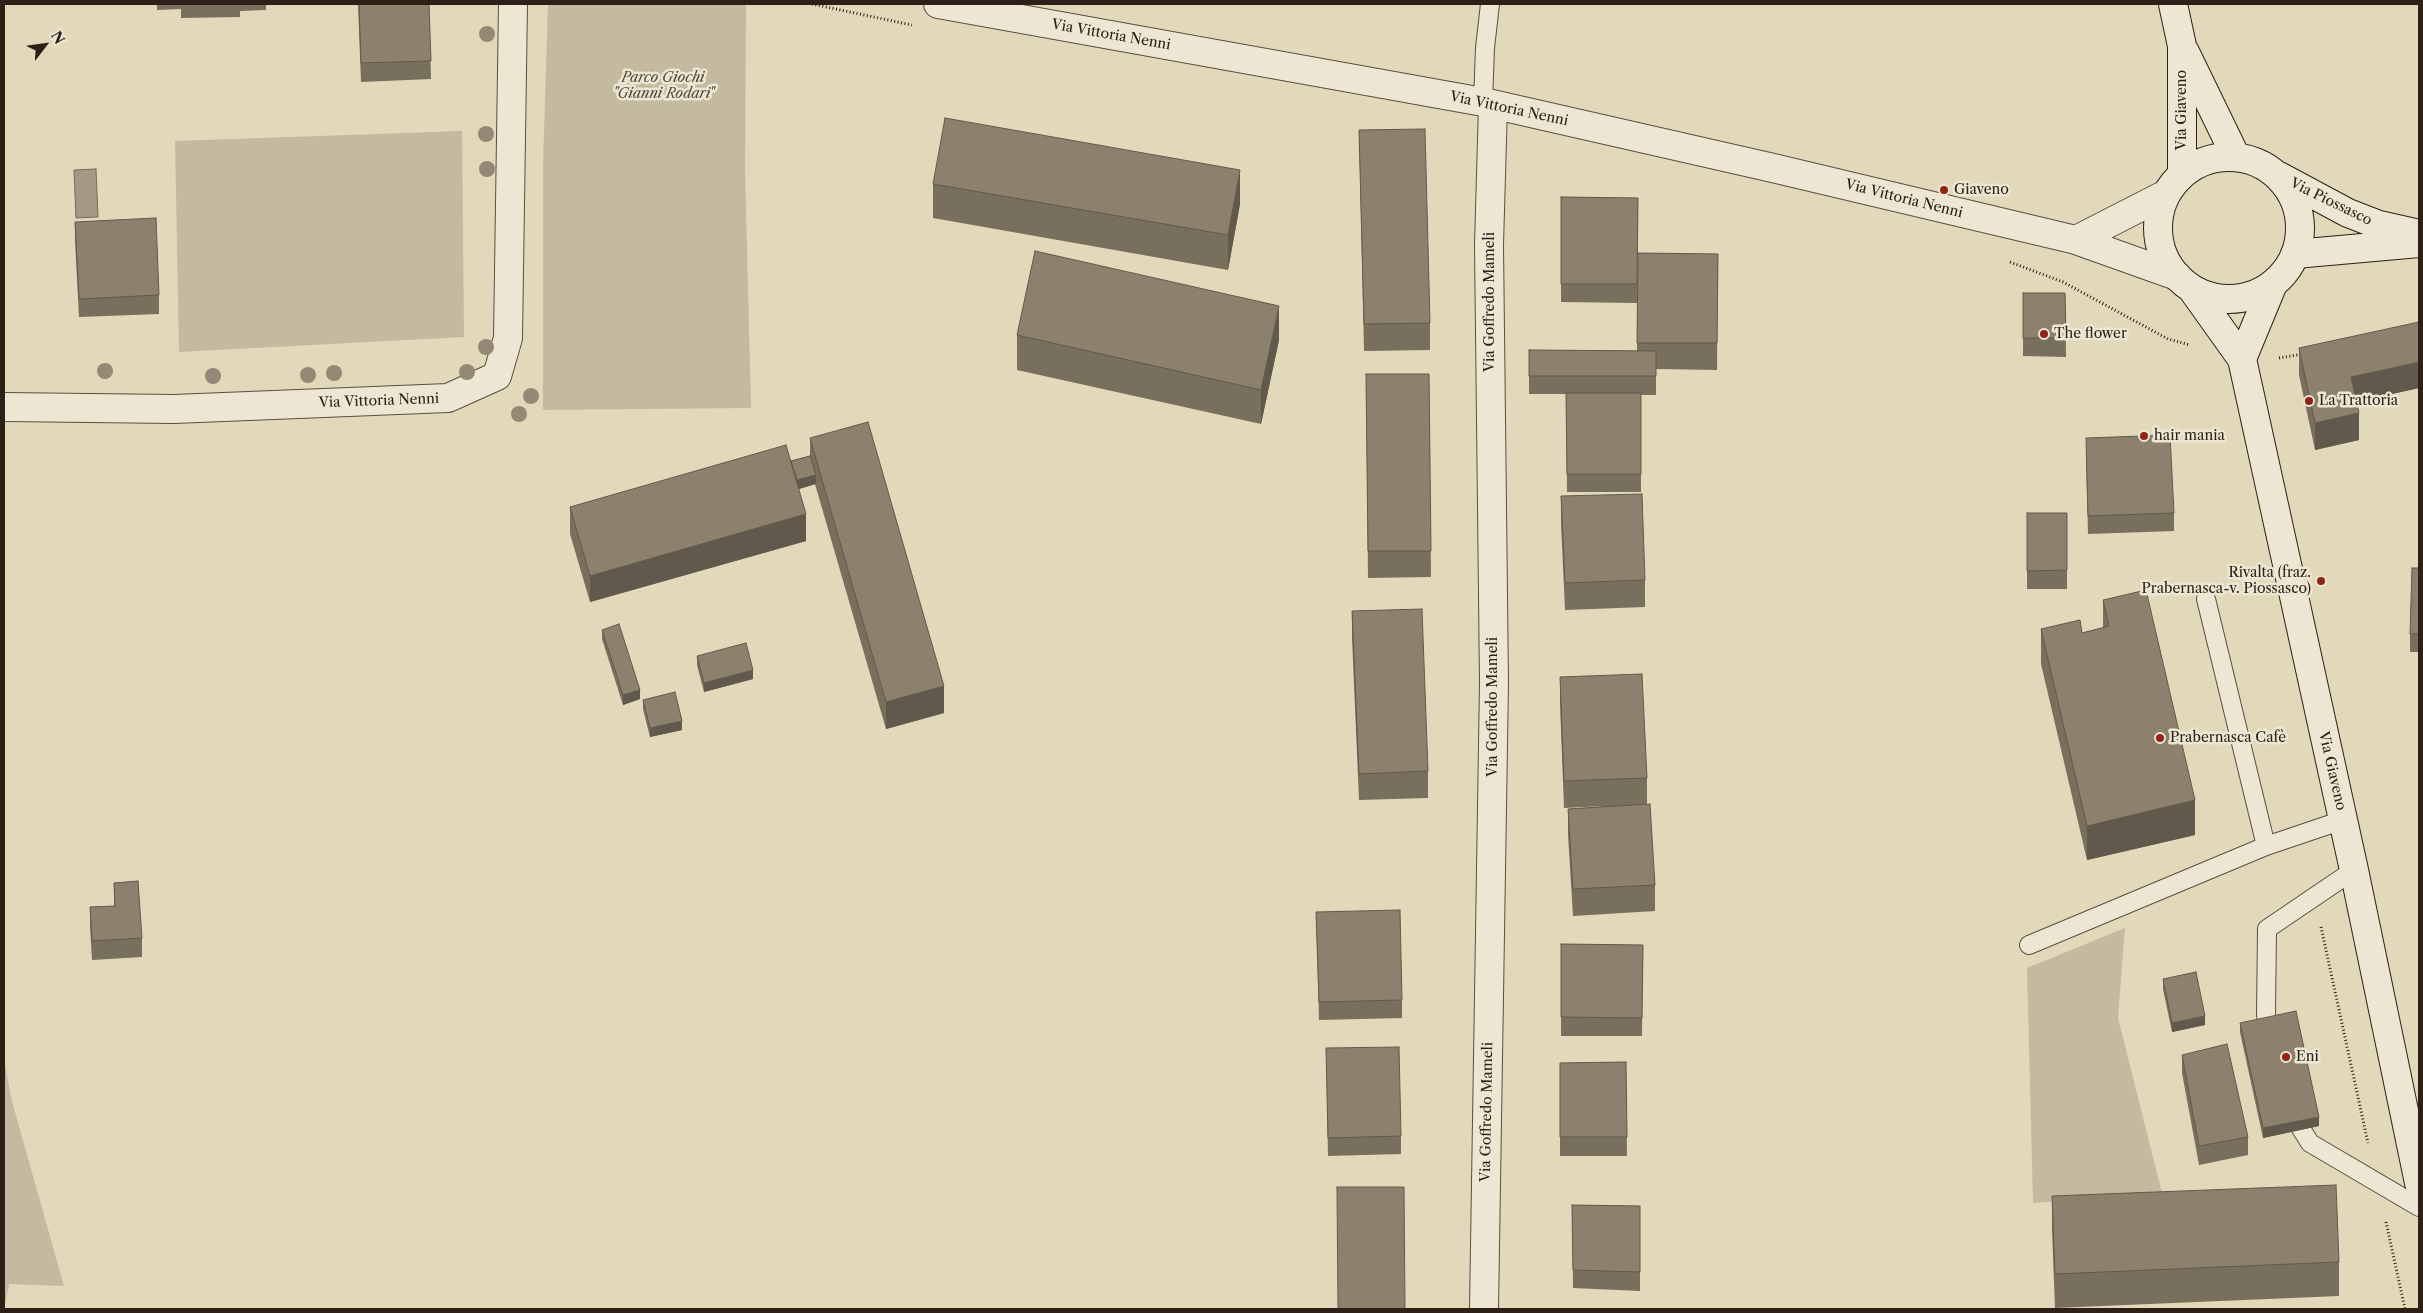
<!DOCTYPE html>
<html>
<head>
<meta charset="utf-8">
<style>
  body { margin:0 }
  #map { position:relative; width:2423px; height:1313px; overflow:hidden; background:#e2d9bb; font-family:"Libre Caslon Text",serif }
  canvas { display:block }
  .frame { position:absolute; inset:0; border:5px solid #2d2117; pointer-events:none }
  .north { position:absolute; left:20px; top:20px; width:50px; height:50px; -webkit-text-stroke:4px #ece6d3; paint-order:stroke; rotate:60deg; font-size:14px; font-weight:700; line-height:20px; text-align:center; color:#2d2117 }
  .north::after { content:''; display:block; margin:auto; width:18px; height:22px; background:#2d2117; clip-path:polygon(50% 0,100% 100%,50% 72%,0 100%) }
</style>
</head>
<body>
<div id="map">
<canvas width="2423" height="1313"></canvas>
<div class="frame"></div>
<div class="north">N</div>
</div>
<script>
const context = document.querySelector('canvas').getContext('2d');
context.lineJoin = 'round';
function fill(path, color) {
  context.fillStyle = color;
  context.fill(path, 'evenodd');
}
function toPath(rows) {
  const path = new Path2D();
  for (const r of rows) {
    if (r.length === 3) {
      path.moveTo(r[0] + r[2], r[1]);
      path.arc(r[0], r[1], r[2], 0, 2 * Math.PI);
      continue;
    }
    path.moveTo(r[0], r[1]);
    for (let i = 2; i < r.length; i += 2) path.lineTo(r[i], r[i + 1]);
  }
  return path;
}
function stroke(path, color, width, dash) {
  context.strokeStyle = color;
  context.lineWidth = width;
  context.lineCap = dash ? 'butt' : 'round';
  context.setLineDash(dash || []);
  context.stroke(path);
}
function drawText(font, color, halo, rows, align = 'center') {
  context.font = font + ' "Libre Caslon Text",serif';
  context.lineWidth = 5;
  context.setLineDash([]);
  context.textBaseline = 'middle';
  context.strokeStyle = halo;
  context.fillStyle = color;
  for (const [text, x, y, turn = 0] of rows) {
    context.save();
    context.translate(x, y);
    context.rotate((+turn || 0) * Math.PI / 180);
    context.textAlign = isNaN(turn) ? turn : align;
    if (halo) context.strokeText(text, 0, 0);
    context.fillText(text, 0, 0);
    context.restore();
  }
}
fill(toPath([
  [548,4,746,4,745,170,751,408,543,410,543,165],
  [462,131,464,337,179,352,175,141],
  [2125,928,2118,1018,2162,1193,2033,1203,2027,968],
  [4,1059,11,1098,64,1286,9,1284,4,1309]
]), '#c3ba9f');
const water = toPath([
  [96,169,98,217,76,218,74,170,96,169]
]);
fill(water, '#a49a83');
stroke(water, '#746a58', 1);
const lane = toPath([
  [1483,102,1485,48,1490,4],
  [2206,599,2266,846,2343,820],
  [2029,945,2266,846],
  [2272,1040,2266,1015,2267,929,2354,870],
  [2290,1111,2310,1143,2419,1207]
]);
const street = toPath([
  [938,4,1483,102,1773,168,2076,240,2177,276],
  [2076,240,2166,194],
  [4,407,174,409,448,398,497,376,508,338,513,4],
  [1484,1309,1494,682,1489,245,1493,105]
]);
const secondary = toPath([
  [2173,4,2182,46,2182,174],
  [2185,52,2236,157],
  [2229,228,71],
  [2279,176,2348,213,2379,225,2419,234],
  [2295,254,2419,243],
  [2192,289,2242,359,2354,870,2419,1183],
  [2242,359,2273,284]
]);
stroke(lane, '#5a4f40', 20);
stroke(street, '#5a4f40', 30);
stroke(secondary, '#2d2117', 30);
stroke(toPath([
  [812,4,912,25],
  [2010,262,2063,282,2168,339,2190,345],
  [2279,358,2303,354],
  [2321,927,2368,1143],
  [2386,1222,2405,1309]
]), '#2d2117', 3, [1, 2.5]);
stroke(lane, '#ece6d3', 18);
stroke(street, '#ece6d3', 28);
stroke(secondary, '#ece6d3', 28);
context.fillStyle = '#938974';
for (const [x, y] of [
  [487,34],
  [486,134],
  [487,169],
  [486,347],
  [105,371],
  [467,372],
  [334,373],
  [308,375],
  [213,376],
  [531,396],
  [519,414]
]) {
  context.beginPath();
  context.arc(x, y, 8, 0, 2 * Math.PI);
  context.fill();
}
fill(toPath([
  [157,4,266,4,266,10,240,11,240,17,181,18,181,9,157,10],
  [358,4,429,4,431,79,361,82],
  [1359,130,1430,323,1430,350,1364,351],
  [933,184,1240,204,1228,270,933,218],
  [1561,197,1638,198,1637,303,1561,302],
  [75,222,159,295,159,314,79,317,75,240],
  [1638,253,1718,254,1717,370,1656,369,1656,395,1641,395,1641,492,1567,492,1566,394,1529,394,1529,350,1637,351],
  [2023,293,2065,293,2066,357,2023,356],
  [1017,335,1279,340,1261,424,1017,370],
  [2299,348,2419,388,2356,402,2359,440,2315,450,2299,375],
  [1366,374,1429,374,1431,577,1368,578],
  [810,438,944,713,886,729,815,484,799,489,806,541,590,602,570,534,570,507,791,461,810,456],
  [2086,456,2174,513,2174,531,2088,534],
  [1561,496,1645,580,1645,607,1565,610,1561,523],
  [2027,513,2067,513,2067,589,2027,589],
  [2419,568,2419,652,2410,652,2410,634],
  [2103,600,2195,835,2087,860,2041,664,2041,629,2082,633,2103,628],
  [1352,611,1428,771,1428,798,1359,800,1352,638],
  [602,630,640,699,623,705,602,639],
  [697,656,753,679,704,692,697,665],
  [1560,677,1647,778,1647,804,1655,885,1655,911,1573,916,1568,835,1568,809,1606,806,1564,808,1560,704],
  [643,700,682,730,650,737,643,709],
  [114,883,142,938,142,957,92,960,90,926,90,907,114,906],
  [1316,912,1402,1000,1402,1018,1319,1020],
  [1561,944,1643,945,1642,1036,1561,1036],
  [2163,979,2205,1025,2172,1032,2163,989],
  [2240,1023,2319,1126,2263,1138,2240,1032],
  [1326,1048,1401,1136,1401,1154,1328,1156],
  [2182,1055,2248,1137,2248,1155,2199,1165,2182,1073],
  [1626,1062,1627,1156,1560,1156,1560,1063],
  [2052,1196,2339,1262,2339,1296,2055,1308,2052,1230],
  [1572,1205,1640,1206,1640,1291,1573,1288]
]), '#786f5d');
fill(toPath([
  [1240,170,1240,204,1228,270,1228,235],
  [1279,306,1279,340,1261,424,1261,390],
  [2419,362,2419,388,2351,403,2351,377],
  [2359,413,2359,440,2315,450,2315,423],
  [816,475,816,484,792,491,792,481],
  [806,514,806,541,590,602,590,576],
  [753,670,753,679,704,692,704,683],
  [944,686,944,713,886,729,886,702],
  [640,690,640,699,623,705,623,695],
  [682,721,682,730,650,737,650,728],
  [2195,800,2195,835,2087,860,2087,826],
  [2205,1016,2205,1025,2172,1032,2172,1023],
  [2319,1117,2319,1126,2263,1138,2263,1128]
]), '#615a4c');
const building = toPath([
  [359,4,429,4,431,61,361,63,359,4],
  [945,118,1240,170,1228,235,933,184,945,118],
  [1425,129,1430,323,1364,324,1359,130,1425,129],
  [1561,197,1638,198,1637,284,1561,284,1561,197],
  [156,218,159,295,79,299,75,222,156,218],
  [1035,251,1279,306,1261,390,1017,335,1035,251],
  [1638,253,1718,254,1717,343,1637,343,1638,253],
  [2023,293,2065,293,2066,338,2023,338,2023,293],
  [2419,322,2419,362,2351,377,2359,413,2315,423,2299,348,2419,322],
  [1529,350,1656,351,1656,376,1529,376,1529,350],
  [1366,374,1429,374,1431,551,1368,551,1366,374],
  [1566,393,1641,393,1641,474,1567,474,1566,393],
  [868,422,944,686,886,702,810,438,868,422],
  [2170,435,2174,513,2088,516,2086,438,2170,435],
  [786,445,806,514,590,576,570,507,786,445],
  [810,456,816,475,797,480,791,461,810,456],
  [1642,494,1645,580,1565,583,1561,496,1642,494],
  [2027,513,2067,513,2067,570,2027,571,2027,513],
  [2412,568,2419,568,2419,634,2410,634,2412,568],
  [2146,590,2195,800,2087,826,2041,629,2080,620,2082,633,2109,626,2103,600,2146,590],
  [1422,609,1428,771,1359,774,1352,611,1422,609],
  [619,624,640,690,623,695,602,630,619,624],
  [746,643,753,670,704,683,697,656,746,643],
  [1642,674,1647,778,1564,781,1560,677,1642,674],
  [675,692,682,721,650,728,643,700,675,692],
  [1650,804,1655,885,1573,889,1568,809,1650,804],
  [138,881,142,938,92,941,90,907,115,906,114,883,138,881],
  [1400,910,1402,1000,1319,1002,1316,912,1400,910],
  [1561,944,1643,945,1642,1018,1561,1017,1561,944],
  [2196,972,2205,1016,2172,1023,2163,979,2196,972],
  [2296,1011,2319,1117,2263,1128,2240,1023,2296,1011],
  [2227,1044,2248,1137,2199,1146,2182,1055,2227,1044],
  [1399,1047,1401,1136,1328,1138,1326,1048,1399,1047],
  [1626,1062,1627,1137,1560,1137,1560,1063,1626,1062],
  [2336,1185,2339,1262,2055,1274,2052,1196,2336,1185],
  [1337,1187,1404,1187,1405,1309,1338,1309,1337,1187],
  [1572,1205,1640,1206,1640,1272,1573,1270,1572,1205]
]);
fill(building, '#8b816c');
stroke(building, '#615a4c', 1);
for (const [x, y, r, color] of [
  [1944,190,5,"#8f2418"],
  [2044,334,5,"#8f2418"],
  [2309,401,5,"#8f2418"],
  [2144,436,5,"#8f2418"],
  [2321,581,5,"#8f2418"],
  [2160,738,5,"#8f2418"],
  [2286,1057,5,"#8f2418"]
]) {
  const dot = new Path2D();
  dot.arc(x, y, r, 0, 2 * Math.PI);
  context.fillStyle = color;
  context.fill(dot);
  stroke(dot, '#ece6d3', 2);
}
drawText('14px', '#2d2117', '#ece6d3', [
  ["Via Vittoria Nenni",1111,35,10],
  ["Via Vittoria Nenni",1509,109,12],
  ["Via Giaveno",2182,110,-90],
  ["Via Vittoria Nenni",1904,199,14],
  ["Via Piossasco",2331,202,26],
  ["Via Goffredo Mameli",1490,302,-90],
  ["Via Vittoria Nenni",379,401,-2],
  ["Via Goffredo Mameli",1493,707,-90],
  ["Via Giaveno",2332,771,77],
  ["Via Goffredo Mameli",1487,1112,-89]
]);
drawText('italic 14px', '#524739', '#ece6d3', [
  ["Parco Giochi",663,78],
  ["\"Gianni Rodari\"",663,94]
]);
drawText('14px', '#2d2117', '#ece6d3', [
  ["Giaveno",1954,190],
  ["The flower",2054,334],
  ["La Trattoria",2319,401],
  ["hair mania",2154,436],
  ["Rivalta (fraz.",2311,573,"right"],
  ["Prabernasca-v. Piossasco)",2311,589,"right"],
  ["Prabernasca Cafè",2170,738],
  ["Eni",2296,1057]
], 'left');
</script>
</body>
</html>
